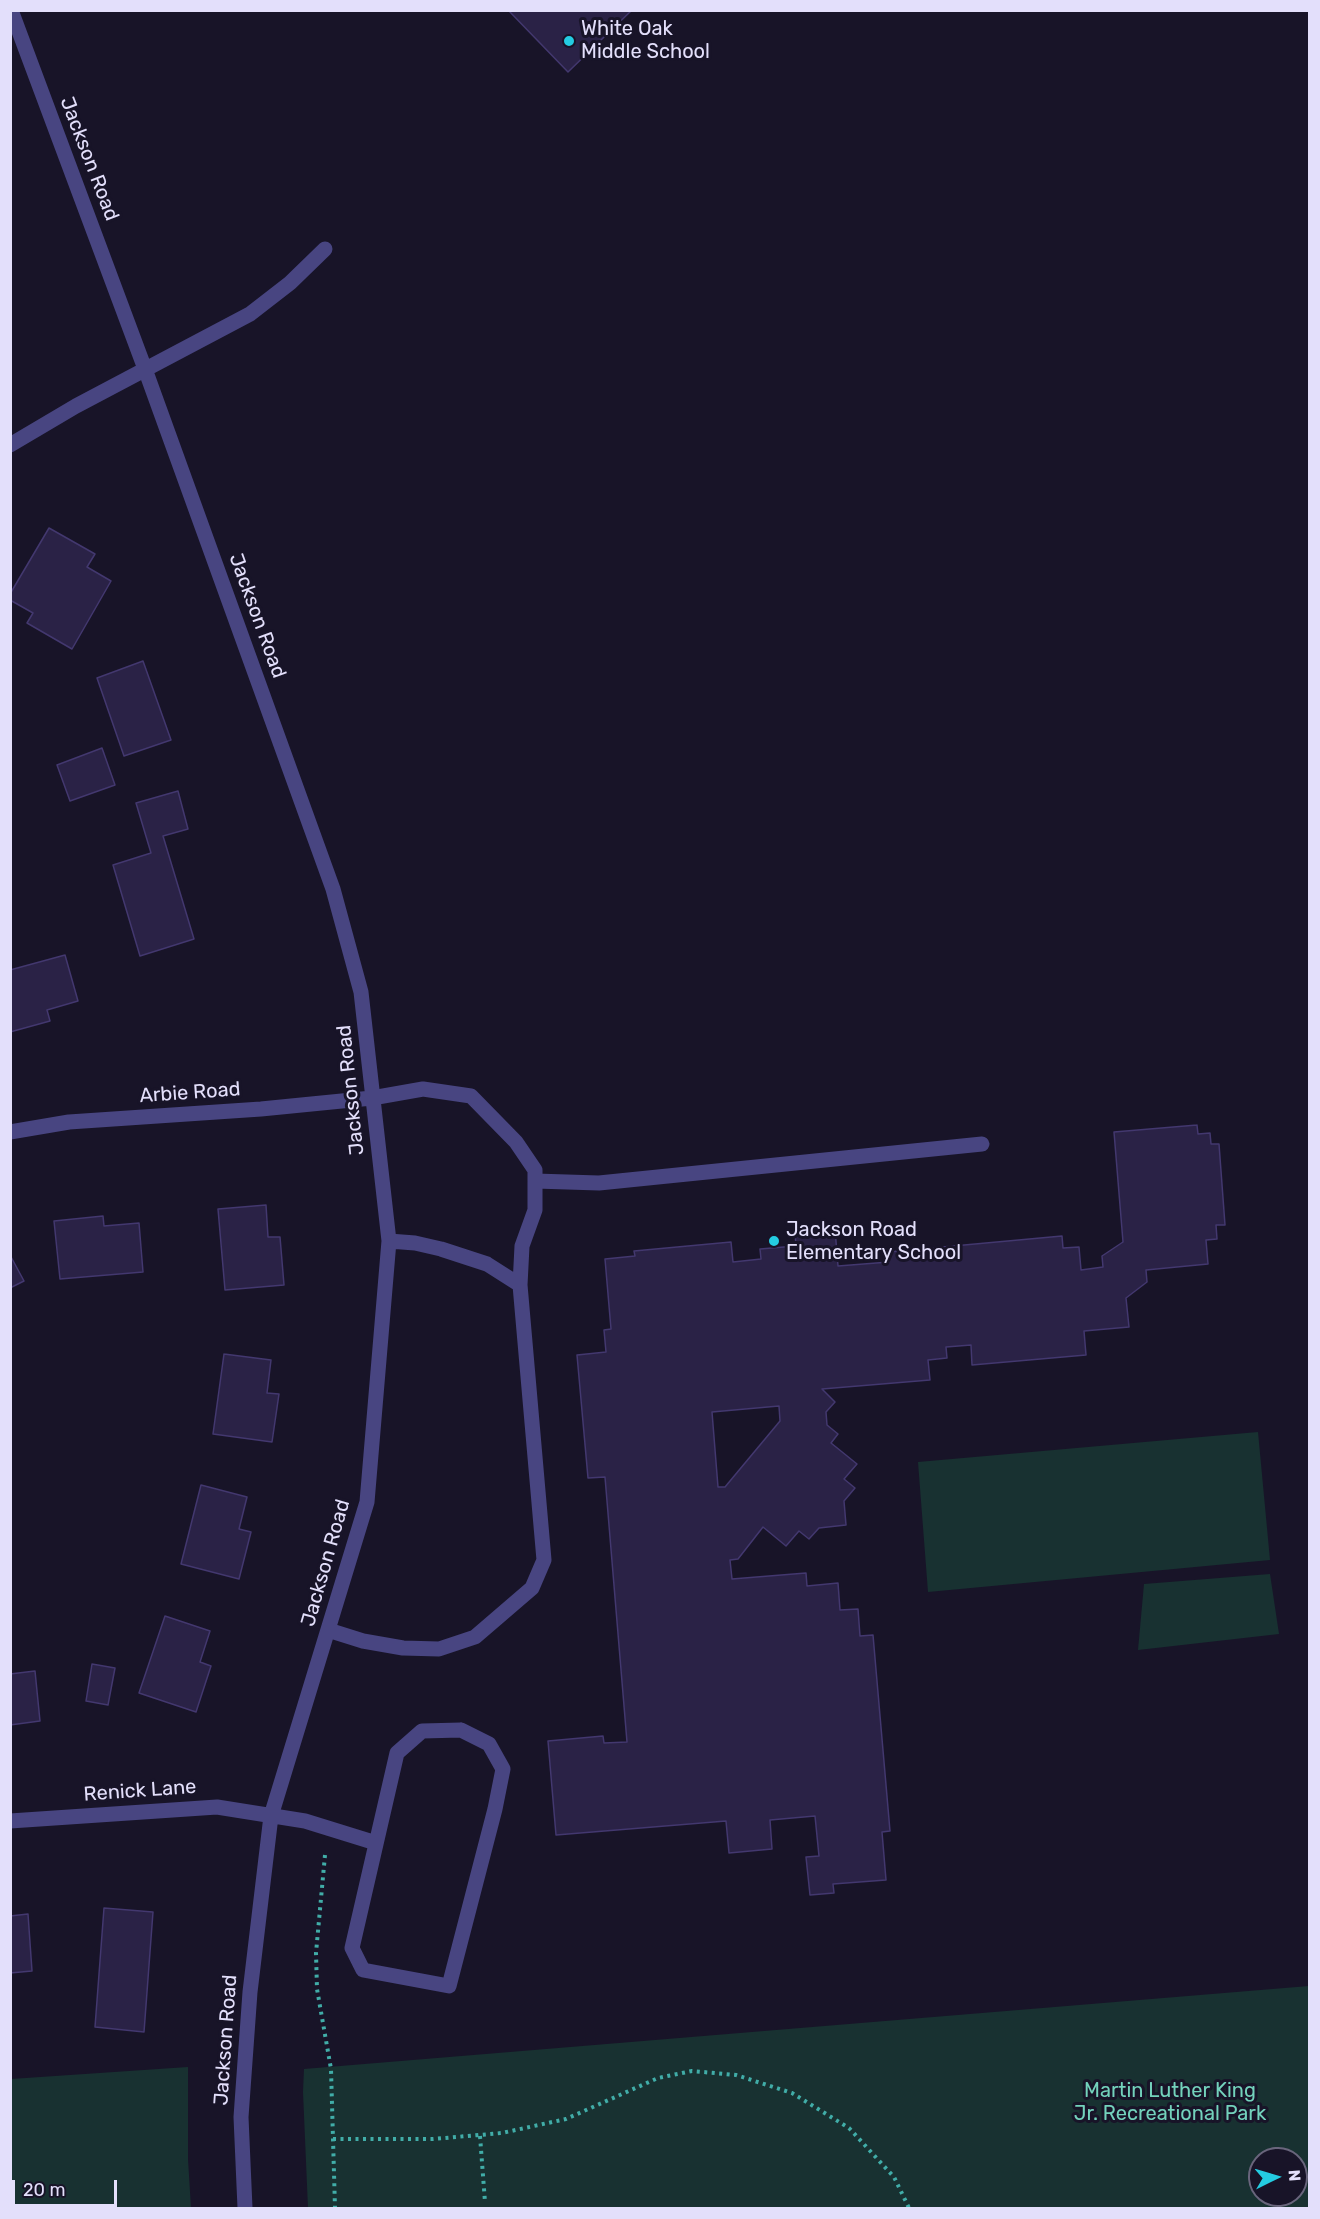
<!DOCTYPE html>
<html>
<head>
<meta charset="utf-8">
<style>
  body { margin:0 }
  #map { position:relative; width:1320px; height:2219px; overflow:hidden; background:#181428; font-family:Rubik,sans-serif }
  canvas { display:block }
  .frame { position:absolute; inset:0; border:12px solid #e3dffb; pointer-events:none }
  .north { position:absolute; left:1248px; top:2147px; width:60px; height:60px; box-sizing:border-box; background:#181428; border:2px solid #69657c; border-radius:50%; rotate:85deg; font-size:16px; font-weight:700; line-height:24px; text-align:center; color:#e3dffb }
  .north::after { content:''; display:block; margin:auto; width:21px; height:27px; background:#24cce2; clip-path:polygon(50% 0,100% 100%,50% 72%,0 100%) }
  .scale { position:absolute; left:12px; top:2180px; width:105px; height:27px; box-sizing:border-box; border:3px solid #e3dffb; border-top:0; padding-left:8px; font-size:18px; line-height:21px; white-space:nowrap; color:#e3dffb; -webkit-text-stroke:4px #181428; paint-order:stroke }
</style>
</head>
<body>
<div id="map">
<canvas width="1320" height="2219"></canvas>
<div class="frame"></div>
<div class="north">N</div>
<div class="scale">20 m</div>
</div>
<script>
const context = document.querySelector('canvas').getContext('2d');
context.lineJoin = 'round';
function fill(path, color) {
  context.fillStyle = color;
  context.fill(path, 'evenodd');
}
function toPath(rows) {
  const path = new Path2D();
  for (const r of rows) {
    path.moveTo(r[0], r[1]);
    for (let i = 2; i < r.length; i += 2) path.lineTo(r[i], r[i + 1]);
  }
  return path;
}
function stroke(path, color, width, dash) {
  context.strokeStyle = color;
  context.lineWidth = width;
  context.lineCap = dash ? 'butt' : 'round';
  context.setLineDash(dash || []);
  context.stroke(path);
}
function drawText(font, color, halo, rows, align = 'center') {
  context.font = font + ' Rubik,sans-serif';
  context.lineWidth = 6;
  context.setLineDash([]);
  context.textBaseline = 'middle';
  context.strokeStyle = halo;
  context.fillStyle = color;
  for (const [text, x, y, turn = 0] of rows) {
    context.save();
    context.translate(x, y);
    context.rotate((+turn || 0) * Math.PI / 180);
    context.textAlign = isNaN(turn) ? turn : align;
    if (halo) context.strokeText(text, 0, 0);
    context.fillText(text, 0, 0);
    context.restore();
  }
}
fill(toPath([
  [1258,1432,1270,1560,928,1592,918,1462],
  [1270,1574,1279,1634,1138,1650,1144,1584],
  [1309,1986,1309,2208,308,2208,303,2092,304,2069],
  [1260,2159,1296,2159,1296,2195,1260,2195],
  [188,2067,188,2159,191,2208,11,2208,11,2079]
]), '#183131');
const building = toPath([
  [508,10,632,10,568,72,508,10],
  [49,528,95,554,87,567,111,581,72,649,27,623,33,613,10,600,10,594,49,528],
  [143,661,171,740,124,756,97,678,143,661],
  [102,748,115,785,70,801,57,765,102,748],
  [178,791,188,829,163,836,194,939,140,956,113,865,151,853,136,803,178,791],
  [65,955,78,1001,47,1010,50,1021,10,1032,10,970,65,955],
  [1197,1125,1198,1134,1210,1133,1211,1144,1219,1144,1225,1225,1216,1225,1217,1239,1206,1240,1208,1264,1146,1270,1147,1282,1126,1298,1129,1327,1084,1331,1086,1355,972,1365,971,1345,946,1347,947,1358,928,1360,930,1380,822,1389,835,1402,826,1412,827,1425,838,1434,831,1443,857,1464,844,1479,855,1488,844,1501,846,1525,819,1528,809,1539,799,1531,786,1546,763,1527,738,1559,730,1560,732,1579,806,1573,807,1586,838,1583,840,1610,858,1609,860,1636,873,1635,890,1831,882,1832,886,1880,833,1884,834,1893,810,1895,806,1857,819,1856,815,1816,770,1820,772,1849,729,1853,726,1821,556,1835,548,1741,603,1736,604,1743,627,1742,605,1477,588,1478,577,1355,606,1352,604,1330,611,1329,605,1259,635,1256,634,1251,731,1242,733,1262,761,1259,760,1249,796,1246,795,1233,835,1229,838,1266,889,1262,888,1252,1062,1236,1063,1248,1079,1247,1081,1270,1103,1267,1102,1256,1123,1242,1114,1132,1197,1125],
  [779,1406,780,1421,725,1487,718,1487,712,1412,779,1406],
  [266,1205,268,1237,280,1237,284,1285,225,1290,218,1209,266,1205],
  [103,1216,104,1226,139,1223,143,1272,60,1279,54,1221,103,1216],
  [10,1255,24,1281,10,1288,10,1255],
  [224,1354,271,1360,267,1393,279,1394,272,1442,213,1434,224,1354],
  [201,1485,247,1497,239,1529,251,1532,239,1579,181,1564,201,1485],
  [165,1616,210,1631,200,1662,211,1666,196,1712,139,1693,165,1616],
  [92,1664,115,1668,108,1705,86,1701,92,1664],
  [35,1671,40,1721,10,1725,10,1674,35,1671],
  [104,1908,153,1912,144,2032,95,2027,104,1908],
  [28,1914,32,1971,10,1973,10,1916,28,1914]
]);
fill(building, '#2a2246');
stroke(building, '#43386f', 1.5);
stroke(toPath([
  [325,1855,316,1953,317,1989,331,2069,335,2208],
  [480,2136,485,2202],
  [333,2139,433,2139,502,2133,566,2119,658,2078,692,2071,736,2075,792,2093,849,2128,894,2177,909,2208]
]), '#41ada8', 4, [3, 4.5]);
stroke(toPath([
  [11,10,145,369,333,889,361,992,389,1241,367,1502,271,1816,250,1992,241,2117,245,2208],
  [10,445,76,406,250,314,290,283,325,249],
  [10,1132,69,1122,261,1109,372,1098,423,1089,471,1096,516,1142,535,1170,535,1210,522,1246,520,1285,544,1560,532,1588,475,1637,439,1649,403,1648,363,1641,328,1630],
  [535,1181,599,1183,982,1144],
  [389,1241,415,1243,441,1249,487,1264,520,1285],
  [461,1730,489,1744,503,1769,495,1809,449,1986,363,1970,352,1948,397,1753,422,1731,461,1730],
  [10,1821,217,1807,305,1821,376,1843]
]), '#484581', 15);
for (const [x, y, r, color] of [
  [569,41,6,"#24cce2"],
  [774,1241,6,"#24cce2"]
]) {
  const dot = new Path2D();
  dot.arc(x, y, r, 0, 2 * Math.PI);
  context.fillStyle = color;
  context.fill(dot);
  stroke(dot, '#181428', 2);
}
drawText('20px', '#e3dffb', '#181428', [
  ["White Oak",581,29],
  ["Middle School",581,52],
  ["Jackson Road",786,1230],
  ["Elementary School",786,1253]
], 'left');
drawText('20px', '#e3dffb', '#181428', [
  ["Jackson Road",89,159,69],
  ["Jackson Road",257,616,70],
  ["Jackson Road",351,1090,-96],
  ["Arbie Road",190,1093,-4],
  ["Jackson Road",326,1563,-74],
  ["Renick Lane",140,1791,-4],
  ["Jackson Road",226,2040,-86]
]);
drawText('20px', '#73d2bc', '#181428', [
  ["Martin Luther King",1170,2091],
  ["Jr. Recreational Park",1170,2114]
]);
</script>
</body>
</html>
